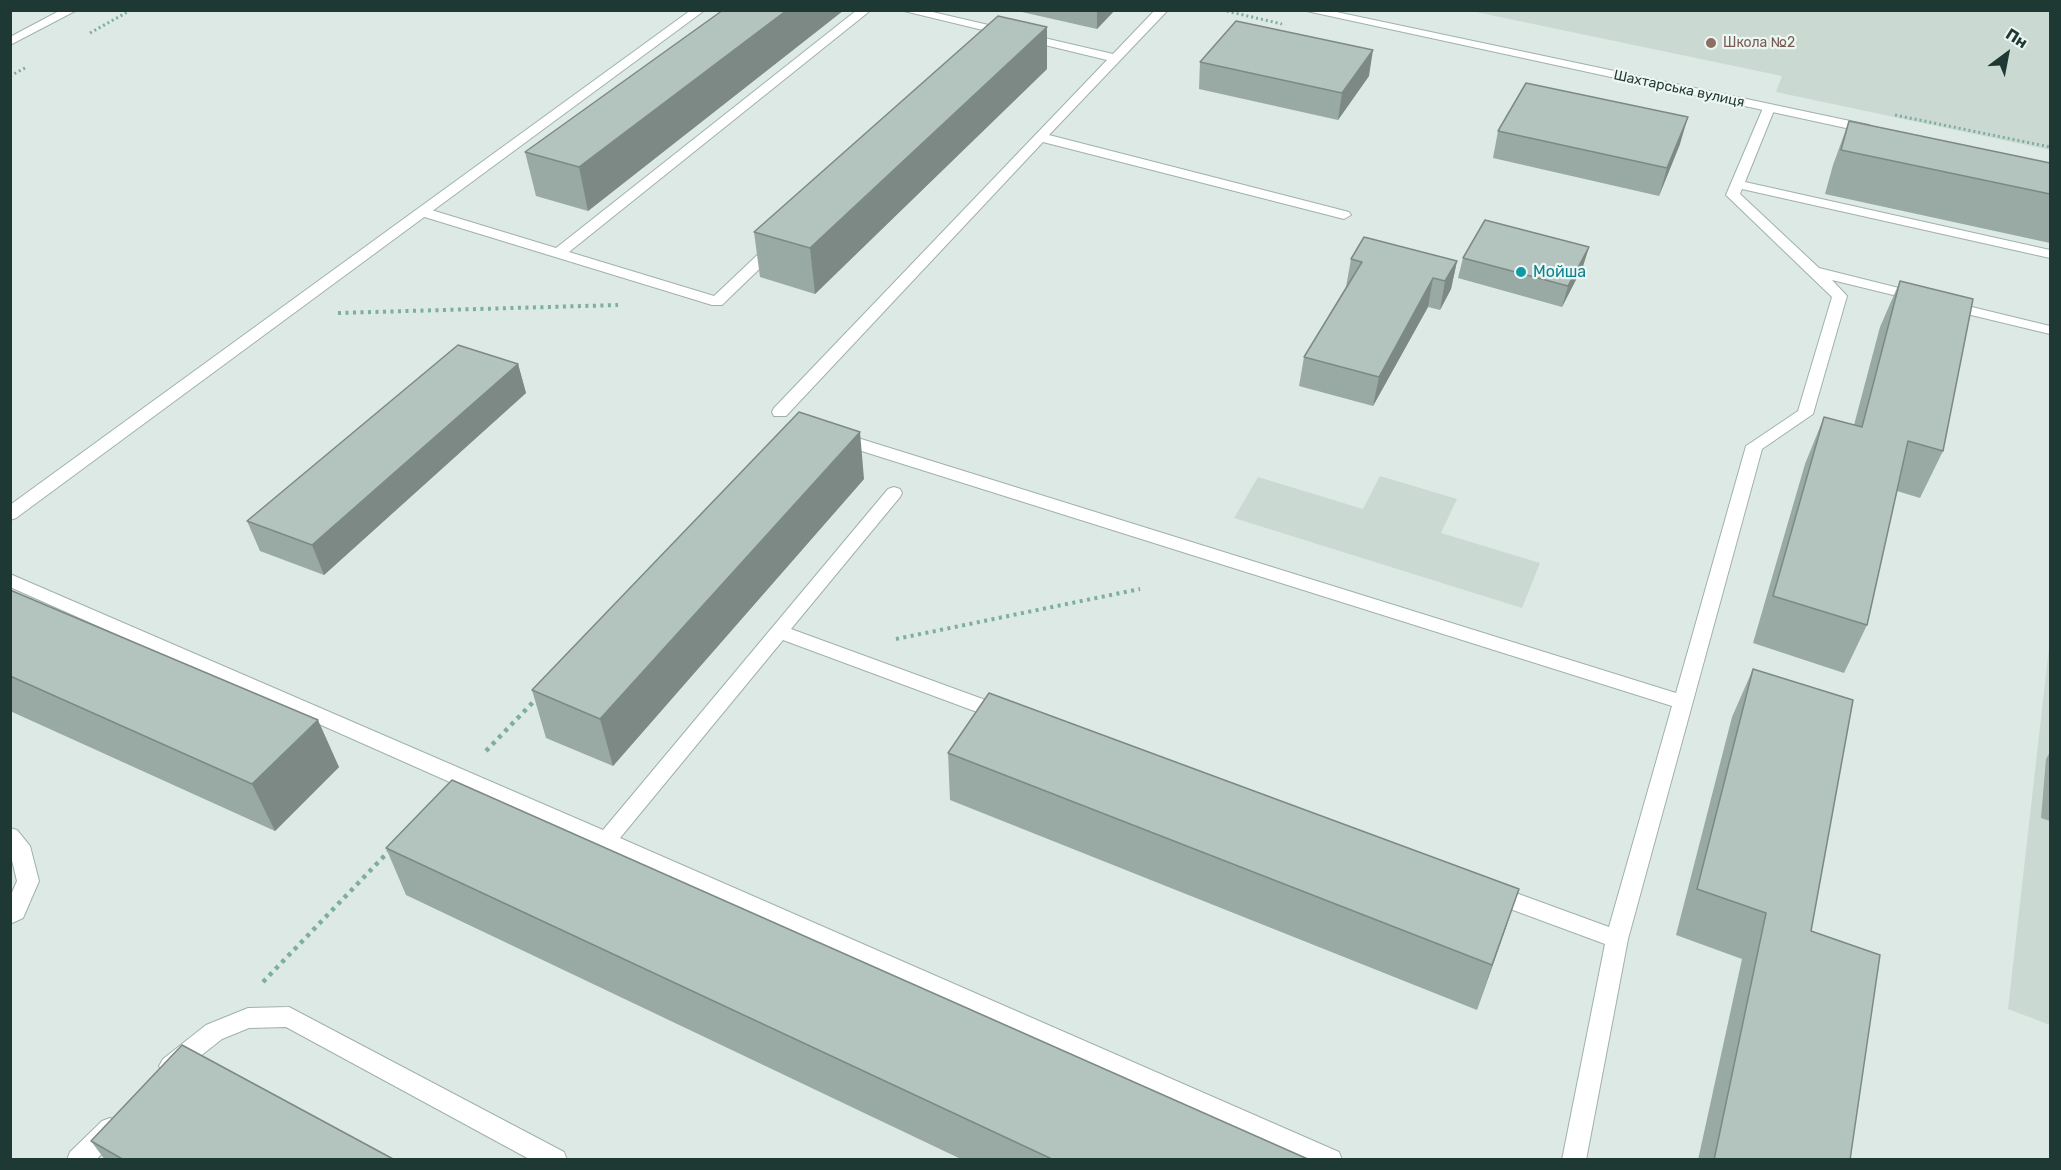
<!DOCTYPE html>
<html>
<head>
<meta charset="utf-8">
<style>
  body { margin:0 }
  #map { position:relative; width:2061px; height:1170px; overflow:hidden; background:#dde9e4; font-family:Rubik,sans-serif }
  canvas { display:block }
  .frame { position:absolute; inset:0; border:12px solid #1e3933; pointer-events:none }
  .north { position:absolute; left:1977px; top:24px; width:60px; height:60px; -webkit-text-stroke:4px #edf6f2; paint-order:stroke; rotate:32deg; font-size:16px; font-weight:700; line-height:24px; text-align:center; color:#1e3933 }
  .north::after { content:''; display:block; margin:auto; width:21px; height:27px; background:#1e3933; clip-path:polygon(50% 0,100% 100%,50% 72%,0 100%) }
</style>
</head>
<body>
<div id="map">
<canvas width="2061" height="1170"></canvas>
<div class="frame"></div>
<div class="north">Пн</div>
</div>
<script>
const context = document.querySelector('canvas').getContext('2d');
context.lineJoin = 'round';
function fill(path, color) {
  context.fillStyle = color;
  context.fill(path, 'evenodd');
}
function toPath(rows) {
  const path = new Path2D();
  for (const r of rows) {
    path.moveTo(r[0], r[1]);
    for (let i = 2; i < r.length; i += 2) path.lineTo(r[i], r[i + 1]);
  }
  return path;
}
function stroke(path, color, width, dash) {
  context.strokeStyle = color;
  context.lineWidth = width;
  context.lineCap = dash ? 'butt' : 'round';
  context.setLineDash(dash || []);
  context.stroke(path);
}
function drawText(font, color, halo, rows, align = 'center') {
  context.font = font + ' Rubik,sans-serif';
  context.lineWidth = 4.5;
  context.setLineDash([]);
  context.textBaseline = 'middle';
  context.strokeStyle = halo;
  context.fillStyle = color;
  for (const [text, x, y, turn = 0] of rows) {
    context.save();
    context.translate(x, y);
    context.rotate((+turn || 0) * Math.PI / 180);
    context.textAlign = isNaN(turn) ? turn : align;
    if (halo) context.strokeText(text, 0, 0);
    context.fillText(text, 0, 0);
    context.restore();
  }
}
fill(toPath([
  [1471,11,2050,11,2050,150,1776,92,1782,76],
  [1380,476,1457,499,1441,533,1540,563,1522,608,1234,518,1258,477,1363,509],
  [2050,639,2050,1025,2008,1009]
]), '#cbd9d3');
const service = toPath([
  [857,10,871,10,569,252,714,296,770,243,780,243,782,246,780,249,722,305,712,305,418,215,416,212,423,208,428,209,556,248,857,10],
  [900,10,924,10,1113,54,1155,10,1168,10,1049,135,1349,212,1351,215,1344,219,1043,142,786,416,774,416,772,412,774,408,1107,60,900,10],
  [1769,104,1775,108,1745,182,2050,250,2050,258,1742,189,1740,194,1819,268,1923,294,1925,297,1918,301,1832,280,1847,296,1813,414,1762,449,1628,939,1586,1160,1562,1160,1605,944,1486,900,1483,894,1486,888,1494,885,1609,927,1672,706,833,442,831,438,833,434,839,433,845,434,1676,693,1746,446,1798,411,1832,297,1726,195,1763,108,1769,104],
  [1947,301,2050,326,2050,334,1942,308,1940,305,1942,302,1947,301],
  [894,487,900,489,902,493,900,497,791,629,1010,709,1013,714,1010,719,1003,721,996,719,783,640,620,838,1339,1152,1342,1160,1302,1160,10,587,10,574,603,830,888,489,894,487],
  [10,828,17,830,30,846,39,881,23,918,10,924,10,897,17,881,10,852,10,828],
  [289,1007,564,1152,567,1160,531,1160,286,1027,249,1028,222,1039,179,1073,171,1076,163,1073,159,1066,163,1059,206,1025,248,1008,289,1007],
  [110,1118,118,1121,122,1129,118,1137,96,1160,67,1160,70,1152,102,1121,110,1118]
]);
const minor = toPath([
  [691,10,705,10,16,518,10,520,10,505,691,10],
  [1302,10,1327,10,1869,125,1875,129,1869,133,1302,10]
]);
const secondary = toPath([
  [61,10,77,10,10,45,10,37,61,10]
]);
stroke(service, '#a0b1ab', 2);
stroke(minor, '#a0b1ab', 2);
stroke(secondary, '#9cb5ad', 2);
stroke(toPath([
  [1222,10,1282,24],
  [90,33,131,10],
  [10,76,25,68],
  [1895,115,2050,147]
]), '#7caea1', 3, [2, 3]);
stroke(toPath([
  [338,313,618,305],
  [896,639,1140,589]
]), '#7caea1', 4, [3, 4.5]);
stroke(toPath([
  [486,751,537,698],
  [263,982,391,849]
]), '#7caea1', 4.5, [4, 5]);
fill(service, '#fff');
fill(minor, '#fff');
fill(secondary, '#fff');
fill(toPath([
  [723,10,844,10,588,211,536,196,525,152],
  [1013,10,1115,10,1097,29],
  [1200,62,1369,76,1338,120,1199,89],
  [1047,69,815,294,760,277,754,232],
  [1849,121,2050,163,2050,243,1825,194,1833,165],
  [1498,131,1680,144,1659,196,1493,158],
  [1589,247,1583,266,1562,307,1458,278,1463,258],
  [1351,259,1457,261,1451,289,1440,310,1428,307,1373,406,1299,386,1304,357,1346,287],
  [1900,281,1943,451,1920,498,1897,491,1867,625,1844,673,1753,643,1805,464,1824,417,1854,425,1880,327],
  [518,364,526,393,324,575,260,551,247,521],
  [864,479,613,766,546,738,532,690],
  [10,590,339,767,275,831,10,711],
  [1753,669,1811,931,1850,1160,1698,1160,1742,959,1676,935,1732,717],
  [2050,752,2050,821,2041,818,2046,759],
  [948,753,1519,889,1477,1010,950,800],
  [386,848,1310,1160,963,1160,406,895],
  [91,1141,395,1160,105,1160]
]), '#99a9a3');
fill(toPath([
  [787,10,844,10,588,211,579,167],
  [1097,10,1115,10,1097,29],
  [1047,27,1047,69,815,294,810,248],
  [1373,50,1369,76,1338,120,1342,93],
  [1688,117,1680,144,1659,196,1667,168],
  [1589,247,1583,266,1562,307,1568,286],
  [1457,261,1451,289,1440,310,1445,281],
  [1433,278,1428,307,1373,406,1379,377],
  [518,364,526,393,324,575,312,545],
  [860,432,864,479,613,766,600,719],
  [318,720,339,767,275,831,252,784],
  [1519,889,1503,936,1477,1010,1492,965]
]), '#7d8984');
const building = toPath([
  [723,10,787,10,579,167,525,152,723,10],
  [998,16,1047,27,810,248,754,232,998,16],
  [1236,21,1373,50,1342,93,1200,62,1236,21],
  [1526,83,1688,117,1667,168,1498,131,1526,83],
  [1849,121,2050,163,2050,194,1841,150,1849,121],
  [1485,220,1589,247,1568,286,1463,258,1485,220],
  [1364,237,1457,261,1445,281,1433,278,1379,377,1304,357,1362,262,1351,259,1364,237],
  [1900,281,1973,299,1943,451,1908,441,1867,625,1773,596,1824,417,1862,427,1900,281],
  [458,345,518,364,312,545,247,521,458,345],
  [799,412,860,432,600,719,532,690,799,412],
  [10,590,318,720,252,784,10,676,10,590],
  [1753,669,1853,700,1811,931,1880,955,1850,1160,1714,1160,1766,913,1697,889,1753,669],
  [989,693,1519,889,1492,965,948,753,989,693],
  [452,780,1310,1160,1054,1160,386,848,452,780],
  [182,1045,395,1160,124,1160,91,1141,182,1045]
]);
fill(building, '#b2c4bd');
stroke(building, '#7d8984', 1.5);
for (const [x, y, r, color] of [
  [1711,43,6,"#8d6e63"],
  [1521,272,6,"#0f9aa8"]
]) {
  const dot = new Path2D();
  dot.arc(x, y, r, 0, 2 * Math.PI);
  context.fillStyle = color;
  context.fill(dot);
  stroke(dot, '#edf6f2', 2);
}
drawText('14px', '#785e54', '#edf6f2', [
  ["Школа №2",1723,43]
], 'left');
drawText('14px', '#1e3933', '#edf6f2', [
  ["Шахтарська вулиця",1679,89,12]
]);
drawText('16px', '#0d838f', '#edf6f2', [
  ["Мойша",1533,272]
], 'left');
</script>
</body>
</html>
